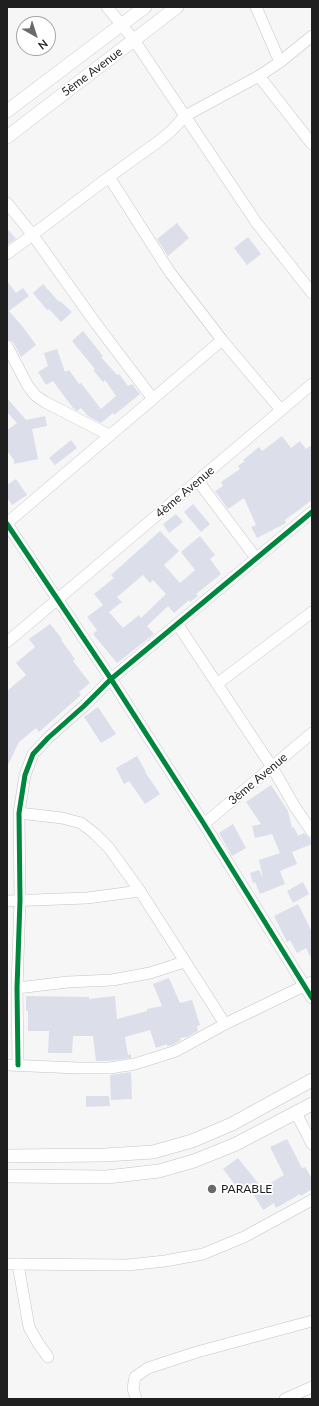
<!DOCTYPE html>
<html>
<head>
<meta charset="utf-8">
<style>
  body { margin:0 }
  #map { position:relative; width:319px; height:1406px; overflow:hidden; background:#f6f6f7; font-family:Lato,sans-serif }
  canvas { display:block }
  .frame { position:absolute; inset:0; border:8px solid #1f1f20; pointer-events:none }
  .north { position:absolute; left:16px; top:16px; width:40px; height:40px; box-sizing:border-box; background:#fff; border:1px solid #a5a5a6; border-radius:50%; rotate:141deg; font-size:11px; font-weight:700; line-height:16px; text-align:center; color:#1f1f20 }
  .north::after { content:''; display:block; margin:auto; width:14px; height:18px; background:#6a6a6b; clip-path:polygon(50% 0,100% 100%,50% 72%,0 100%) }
</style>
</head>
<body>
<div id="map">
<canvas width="319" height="1406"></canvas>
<div class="frame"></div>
<div class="north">N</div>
</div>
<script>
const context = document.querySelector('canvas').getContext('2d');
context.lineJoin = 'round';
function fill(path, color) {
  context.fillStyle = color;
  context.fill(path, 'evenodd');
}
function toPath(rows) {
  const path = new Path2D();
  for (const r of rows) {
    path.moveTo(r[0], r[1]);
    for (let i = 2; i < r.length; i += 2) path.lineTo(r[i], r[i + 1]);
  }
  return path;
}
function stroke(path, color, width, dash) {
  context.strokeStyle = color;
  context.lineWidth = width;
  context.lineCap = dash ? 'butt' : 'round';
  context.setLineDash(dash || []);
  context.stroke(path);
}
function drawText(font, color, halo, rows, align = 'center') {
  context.font = font + ' Lato,sans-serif';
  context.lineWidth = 3.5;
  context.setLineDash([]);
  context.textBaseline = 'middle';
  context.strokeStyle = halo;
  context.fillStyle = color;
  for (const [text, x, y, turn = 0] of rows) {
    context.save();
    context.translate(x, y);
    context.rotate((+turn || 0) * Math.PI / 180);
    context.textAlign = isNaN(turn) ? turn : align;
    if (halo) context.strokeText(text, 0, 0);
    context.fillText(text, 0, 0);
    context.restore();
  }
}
fill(toPath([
  [177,223,189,238,168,256,157,239],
  [7,228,16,239,7,245],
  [248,237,261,254,247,265,234,248],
  [7,281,16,293,23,288,29,296,9,311,23,327,36,345,21,357,13,342,7,339],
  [43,284,59,302,60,301,72,312,61,322,49,309,47,310,33,293],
  [83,331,103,356,101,357,117,375,119,374,128,386,132,384,140,394,114,415,113,413,101,423,88,416,81,408,77,411,73,408,53,381,46,385,38,372,48,366,44,353,57,349,65,372,69,370,79,384,81,383,101,409,116,396,105,380,103,382,93,370,95,369,72,341],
  [7,398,26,420,45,416,47,426,32,429,38,459,14,464,14,460,7,451,7,430,17,423,7,412],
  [282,436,291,448,300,441,306,449,312,445,312,500,285,520,286,523,257,538,251,527,256,525,244,498,228,509,215,491,223,486,221,482,240,469,238,466,245,461,243,460,259,447,262,451],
  [71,440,77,448,55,465,49,458],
  [16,479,27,495,12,505,7,498,7,485],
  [193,504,210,524,201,532,184,512],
  [176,514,183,522,169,533,163,524],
  [160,531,179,551,164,565,180,583,195,570,181,552,200,536,215,555,210,559,221,574,196,594,198,596,190,602,189,600,174,613,168,606,147,626,154,634,117,663,93,634,97,630,87,617,103,605,94,594,114,578,111,575],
  [143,575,150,583,153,580,166,594,141,618,139,615,123,628,109,612,122,602,117,597],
  [50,624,62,639,61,640,75,659,73,661,90,683,79,692,81,695,39,732,36,728,19,742,7,767,7,691,26,675,16,663,35,647,29,639],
  [98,707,116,734,101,743,84,717],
  [137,756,146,772,145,772,160,794,145,804,129,781,124,784,116,768],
  [271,785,288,811,292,828,294,827,298,836,304,833,310,839,312,844,292,852,297,864,280,871,285,884,260,894,255,882,253,883,250,873,259,870,263,878,259,860,280,853,272,834,255,838,252,826,261,824,246,802],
  [233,824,246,848,232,856,219,833],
  [303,882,309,894,293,903,287,891],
  [298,904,312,932,312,960,306,948,297,953,290,940,287,942,274,916],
  [169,978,180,1003,192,1000,200,1025,197,1026,198,1031,187,1037,180,1038,181,1040,173,1045,167,1046,167,1044,156,1048,150,1030,125,1037,128,1055,131,1054,131,1058,109,1061,96,1061,93,1036,73,1036,72,1053,48,1053,49,1031,28,1031,28,1011,26,1011,26,996,89,997,89,999,115,996,117,1019,147,1011,147,1009,162,1006,153,984],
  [131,1072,132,1099,111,1100,110,1075],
  [86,1096,109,1096,110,1106,86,1107],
  [287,1139,302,1168,305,1167,312,1179,312,1189,301,1196,300,1194,276,1208,274,1203,263,1210,249,1187,241,1193,223,1169,238,1158,262,1188,284,1175,270,1147]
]), '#dcdeea');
const minor = toPath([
  [107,7,134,40,256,222,312,293],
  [256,7,280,62],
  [259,76,312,144],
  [109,177,169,271,222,340,281,410],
  [7,203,32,234,94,321,153,399],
  [7,254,109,177,159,141,171,131,185,116,259,76,280,62,312,36],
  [7,346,28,386,36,396,45,402,109,435],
  [198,481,256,558],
  [7,523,222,340],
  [7,524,111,679,204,824,312,998],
  [178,625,272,767,295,807,312,832],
  [7,642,312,384],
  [217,684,312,612],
  [19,813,62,818,81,823,94,833,109,848,140,891,225,1024],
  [204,824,312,733],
  [7,901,87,898,140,891],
  [17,988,68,982,112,980,150,973,184,962],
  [7,1065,78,1068,110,1068,135,1064,176,1051,225,1024,312,982],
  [18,1065,17,988,20,900,19,813,25,775,33,754,48,738,84,706,111,679,312,512],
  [296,1113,312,1144],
  [7,1264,128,1265,165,1261,203,1254,244,1237,312,1200],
  [18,1264,29,1327,38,1343,48,1357],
  [136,1399,133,1388,135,1377,148,1368,197,1352,312,1321],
  [285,1399,312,1387]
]);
const tertiary = toPath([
  [7,111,145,7],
  [7,137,177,7],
  [7,1156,105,1155,153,1152,192,1141,232,1124,312,1080],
  [7,1176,107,1177,159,1171,194,1161,236,1144,312,1104]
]);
stroke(minor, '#c4c4c6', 12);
stroke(tertiary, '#c4c4c6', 14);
stroke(minor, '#fefefe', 11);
stroke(tertiary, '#fefefe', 13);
stroke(toPath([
  [7,524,111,679,204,824,312,998],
  [18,1065,17,988,20,900,19,813,25,775,33,754,48,738,84,706,111,679,312,512]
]), '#00873e', 5);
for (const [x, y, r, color] of [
  [212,1189,5,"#6a6a6b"]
]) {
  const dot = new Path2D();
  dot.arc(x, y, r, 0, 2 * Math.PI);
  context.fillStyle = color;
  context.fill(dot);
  stroke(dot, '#fff', 1.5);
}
drawText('12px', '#1f1f20', '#fff', [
  ["5ème Avenue",92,72,-37],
  ["4ème Avenue",185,492,-40],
  ["3ème Avenue",258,779,-40]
]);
drawText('12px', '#1f1f20', '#fff', [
  ["PARABLE",221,1189]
], 'left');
</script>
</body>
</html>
